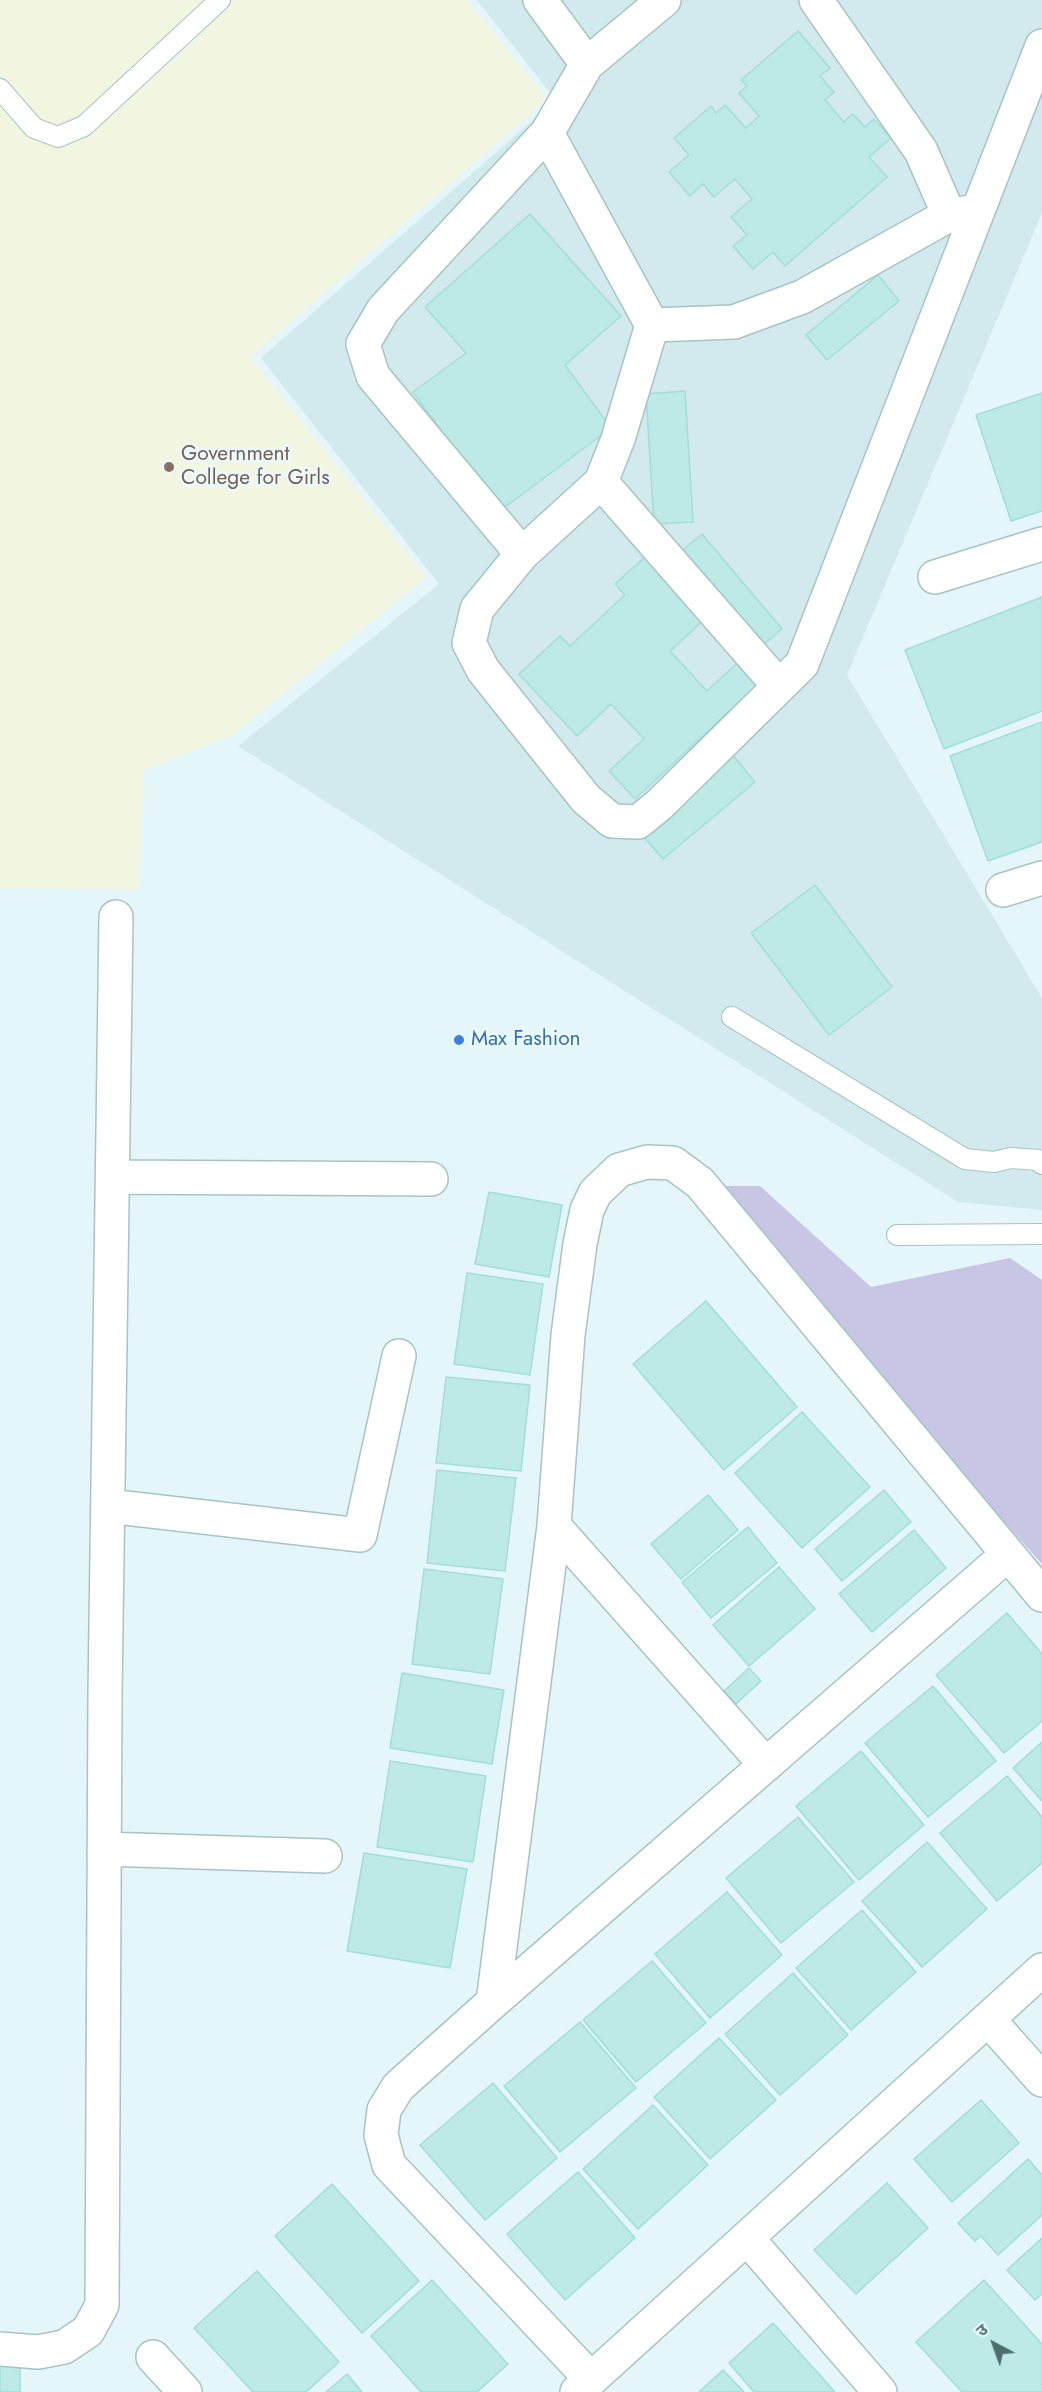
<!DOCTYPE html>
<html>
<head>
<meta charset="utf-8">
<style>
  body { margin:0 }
  #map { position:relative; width:1042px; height:2392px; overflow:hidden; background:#e4f6fa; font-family:Jost,"Noto Sans Devanagari",sans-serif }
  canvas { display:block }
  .north { position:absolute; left:964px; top:2314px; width:60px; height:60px; -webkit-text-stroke:4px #eafafd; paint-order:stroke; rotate:319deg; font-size:16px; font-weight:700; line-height:24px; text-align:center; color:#4d6f6c }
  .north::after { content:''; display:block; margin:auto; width:21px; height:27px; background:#4d6f6c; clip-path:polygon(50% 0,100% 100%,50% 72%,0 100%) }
</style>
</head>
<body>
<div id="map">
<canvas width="1042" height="2392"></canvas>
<div class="north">उ</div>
</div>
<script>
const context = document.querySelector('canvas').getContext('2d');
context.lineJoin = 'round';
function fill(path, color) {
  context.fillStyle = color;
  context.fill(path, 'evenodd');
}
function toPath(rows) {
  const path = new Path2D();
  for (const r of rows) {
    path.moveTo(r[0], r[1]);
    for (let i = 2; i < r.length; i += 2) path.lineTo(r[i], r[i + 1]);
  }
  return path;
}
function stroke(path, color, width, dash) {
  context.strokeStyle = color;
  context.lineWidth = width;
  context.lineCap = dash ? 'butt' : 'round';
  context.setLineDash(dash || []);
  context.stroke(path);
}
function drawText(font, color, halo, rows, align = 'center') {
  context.font = font + ' Jost,sans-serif';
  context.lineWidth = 5;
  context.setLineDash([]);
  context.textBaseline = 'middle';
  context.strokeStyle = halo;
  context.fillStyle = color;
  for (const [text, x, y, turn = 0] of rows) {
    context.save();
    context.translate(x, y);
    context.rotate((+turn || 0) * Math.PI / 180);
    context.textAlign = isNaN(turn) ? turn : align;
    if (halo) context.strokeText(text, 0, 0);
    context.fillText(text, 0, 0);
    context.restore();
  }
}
fill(toPath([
  [477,0,1042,0,1042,213,847,675,1042,998,1042,1210,958,1202,238,746,439,584,261,358,556,100]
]), '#d2eaed');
fill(toPath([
  [0,0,467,0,547,99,250,357,426,577,232,735,144,770,139,889,0,888]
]), '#f2f6e1');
fill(toPath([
  [703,1186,760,1186,871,1287,1010,1258,1042,1280,1042,1564]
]), '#c9c5e5');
const building = toPath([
  [798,31,830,68,820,76,834,92,825,100,844,122,853,114,865,127,874,119,891,138,869,157,887,177,785,266,773,252,753,269,733,246,747,235,731,217,752,199,735,179,714,197,703,184,690,196,669,172,689,155,674,138,711,106,716,113,725,105,746,128,759,116,739,93,747,86,741,80,798,31],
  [530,214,621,316,565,365,611,428,500,511,413,392,466,353,425,307,530,214],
  [878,275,899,301,827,360,806,335,878,275],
  [685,391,693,522,654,524,646,394,685,391],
  [1042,393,1042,511,1011,521,976,415,1042,393],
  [702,534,782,629,757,650,677,555,702,534],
  [647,555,706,618,670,651,707,691,744,657,764,679,635,799,609,771,644,739,611,704,577,736,519,674,560,636,570,646,625,595,615,584,647,555],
  [1042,597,1042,711,944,749,905,650,1042,597],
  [1042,722,1042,842,988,861,950,756,1042,722],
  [731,753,755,782,663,859,638,830,731,753],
  [815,885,892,987,829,1035,751,933,815,885],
  [489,1192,562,1205,549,1277,475,1264,489,1192],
  [467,1273,543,1284,530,1375,454,1364,467,1273],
  [706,1301,797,1407,724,1470,633,1364,706,1301],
  [446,1377,530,1385,521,1471,436,1463,446,1377],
  [802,1412,870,1487,802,1548,735,1473,802,1412],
  [437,1470,516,1478,505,1571,427,1563,437,1470],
  [884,1490,911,1522,842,1581,815,1549,884,1490],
  [708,1495,738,1530,681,1579,651,1544,708,1495],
  [748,1527,777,1563,711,1618,682,1582,748,1527],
  [914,1530,946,1568,872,1632,839,1594,914,1530],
  [779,1567,815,1609,749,1666,713,1625,779,1567],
  [424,1569,503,1579,490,1674,412,1664,424,1569],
  [1007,1613,1042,1654,1042,1721,1004,1753,936,1675,1007,1613],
  [749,1668,761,1681,736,1704,724,1691,749,1668],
  [402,1673,504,1690,492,1764,390,1748,402,1673],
  [933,1686,996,1761,928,1817,865,1743,933,1686],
  [1042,1742,1042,1801,1013,1768,1042,1742],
  [861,1751,924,1825,859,1880,796,1806,861,1751],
  [390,1761,486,1776,473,1862,377,1847,390,1761],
  [1007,1776,1042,1817,1042,1863,997,1901,940,1833,1007,1776],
  [798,1817,854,1882,781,1943,726,1878,798,1817],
  [927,1842,987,1909,922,1967,862,1901,927,1842],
  [364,1853,467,1869,450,1968,347,1951,364,1853],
  [727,1892,782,1955,710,2018,655,1954,727,1892],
  [862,1910,916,1972,851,2030,796,1968,862,1910],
  [652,1961,706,2023,636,2082,583,2020,652,1961],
  [793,1973,848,2035,780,2095,725,2034,793,1973],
  [580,2022,636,2088,560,2152,504,2086,580,2022],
  [719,2038,776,2100,710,2159,654,2097,719,2038],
  [493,2083,557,2158,485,2220,420,2145,493,2083],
  [981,2100,1019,2143,952,2202,914,2159,981,2100],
  [653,2105,708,2165,638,2229,583,2169,653,2105],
  [1028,2159,1042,2175,1042,2215,998,2255,981,2236,975,2241,958,2223,1028,2159],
  [578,2172,635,2238,565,2300,507,2234,578,2172],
  [887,2183,928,2228,856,2294,814,2250,887,2183],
  [332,2184,419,2281,362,2333,275,2236,332,2184],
  [1042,2238,1042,2294,1035,2300,1007,2270,1042,2238],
  [257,2271,339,2362,306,2392,253,2392,194,2328,257,2271],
  [432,2280,508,2364,477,2392,421,2392,371,2336,432,2280],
  [984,2280,1042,2344,1042,2392,962,2392,916,2342,984,2280],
  [773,2323,835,2392,754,2392,729,2363,773,2323],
  [0,2359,20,2359,20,2392,0,2392,0,2359],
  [723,2370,744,2392,699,2392,723,2370],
  [347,2374,362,2392,326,2392,347,2374]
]);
fill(building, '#bdeae7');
stroke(building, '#a1ddd9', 1.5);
const lane = toPath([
  [0,89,34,128,58,137,84,126,220,0],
  [732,1017,965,1159,994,1162,1011,1158,1038,1160,1042,1164],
  [897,1235,1042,1234]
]);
const street = toPath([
  [540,0,587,64],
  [816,0,921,151,949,215],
  [547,133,652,325,618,439,601,482,522,554,477,609,469,643,483,670,586,799,612,821,638,822,659,805,802,664,1042,46],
  [652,325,734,322,802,297,949,215,978,211],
  [601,482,779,686],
  [522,554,373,376,363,344,383,310,547,133,587,64,664,0],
  [935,577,1042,544],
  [1003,890,1042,878],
  [113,1177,431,1179],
  [108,1506,360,1535,399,1356],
  [554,1526,766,1765],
  [104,1849,325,1856],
  [493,2002,554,1526,568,1335,580,1244,587,1210,595,1193,619,1170,647,1162,673,1163,700,1183,1042,1595],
  [988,2019,1042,2080],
  [747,2238,880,2392],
  [0,2349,38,2352,64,2347,88,2331,102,2305,105,1695,116,917],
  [153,2357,185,2392],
  [591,2379,389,2165,381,2135,384,2110,398,2087,493,2002,1007,1555],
  [577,2392,1042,1970]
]);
stroke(lane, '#a7c4c4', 22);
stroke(street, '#a7c4c4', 36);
stroke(lane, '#fff', 20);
stroke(street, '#fff', 33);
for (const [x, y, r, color] of [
  [169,467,6,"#8d6e63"],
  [459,1040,6,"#3f7fe0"]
]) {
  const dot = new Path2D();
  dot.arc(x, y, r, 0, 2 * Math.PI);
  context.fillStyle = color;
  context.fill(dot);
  stroke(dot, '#eafafd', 2);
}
drawText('21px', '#785e54', '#eafafd', [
  ["Government",181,455],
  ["College for Girls",181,479]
], 'left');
drawText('21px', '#366cbe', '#eafafd', [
  ["Max Fashion",471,1040]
], 'left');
</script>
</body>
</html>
